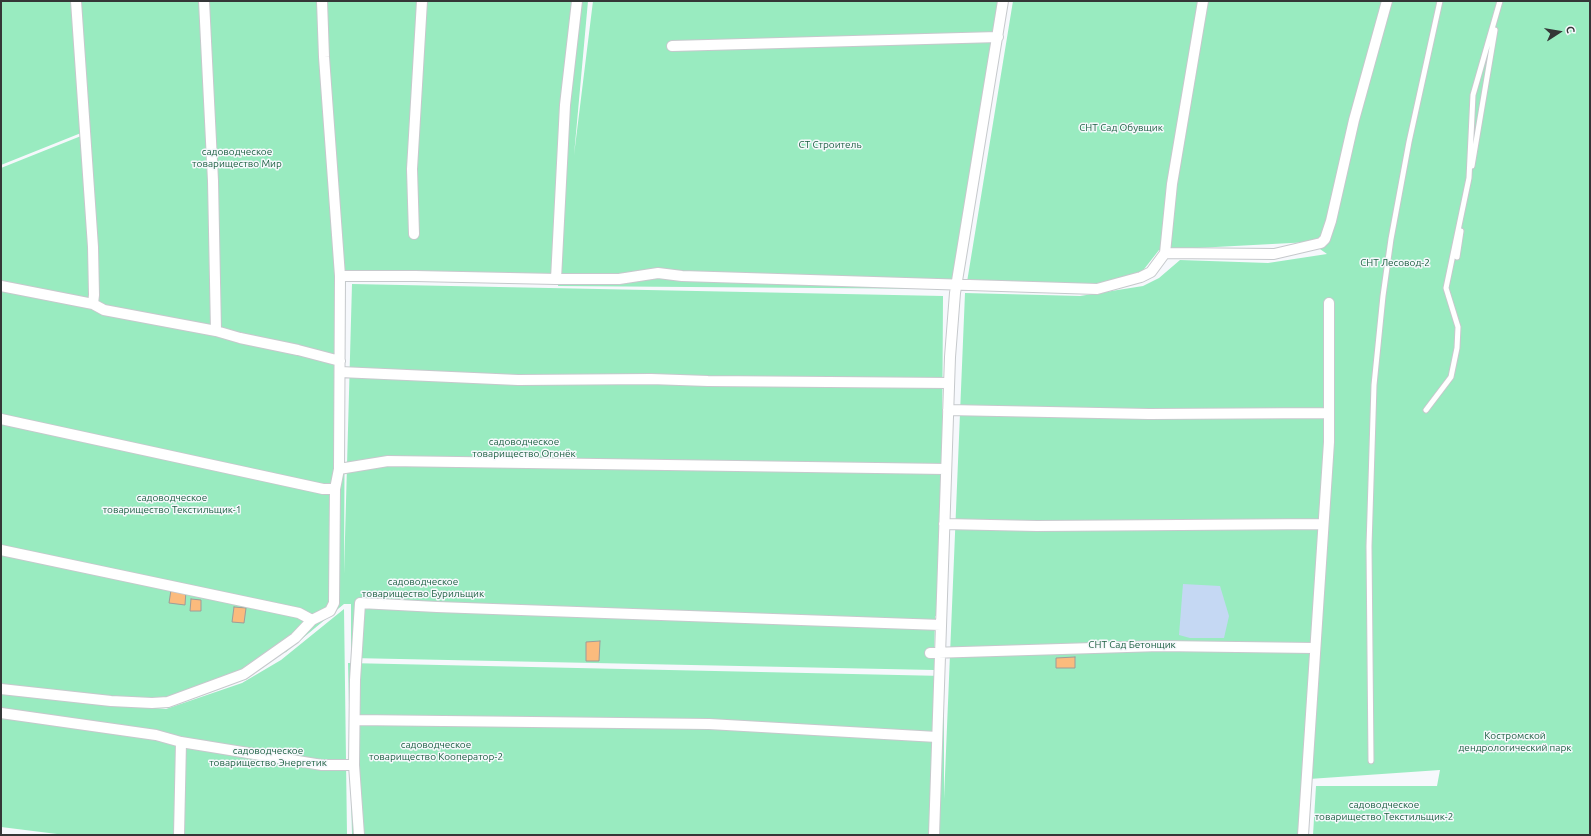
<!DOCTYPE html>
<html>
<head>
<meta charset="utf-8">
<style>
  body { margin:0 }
  #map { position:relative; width:1591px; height:836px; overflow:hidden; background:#f6f8fc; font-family:Ubuntu,sans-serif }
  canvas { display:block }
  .frame { position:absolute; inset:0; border:2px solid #353637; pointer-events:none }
  .north { position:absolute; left:1539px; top:12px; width:40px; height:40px; -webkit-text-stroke:3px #f6f8fc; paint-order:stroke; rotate:78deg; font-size:11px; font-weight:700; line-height:16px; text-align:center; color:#353637 }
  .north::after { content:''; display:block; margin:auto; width:14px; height:18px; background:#353637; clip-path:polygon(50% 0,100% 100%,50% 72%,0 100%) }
</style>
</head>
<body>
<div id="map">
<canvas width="1591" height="836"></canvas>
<div class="frame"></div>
<div class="north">С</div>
</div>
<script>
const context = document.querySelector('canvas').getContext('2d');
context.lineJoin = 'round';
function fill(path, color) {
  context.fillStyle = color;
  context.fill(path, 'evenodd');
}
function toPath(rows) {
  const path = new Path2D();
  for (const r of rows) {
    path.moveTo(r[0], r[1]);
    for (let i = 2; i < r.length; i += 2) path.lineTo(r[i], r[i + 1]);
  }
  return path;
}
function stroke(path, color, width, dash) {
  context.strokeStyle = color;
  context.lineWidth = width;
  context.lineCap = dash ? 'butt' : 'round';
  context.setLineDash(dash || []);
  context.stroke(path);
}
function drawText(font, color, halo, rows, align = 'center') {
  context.font = font + ' Ubuntu,sans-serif';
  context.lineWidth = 3;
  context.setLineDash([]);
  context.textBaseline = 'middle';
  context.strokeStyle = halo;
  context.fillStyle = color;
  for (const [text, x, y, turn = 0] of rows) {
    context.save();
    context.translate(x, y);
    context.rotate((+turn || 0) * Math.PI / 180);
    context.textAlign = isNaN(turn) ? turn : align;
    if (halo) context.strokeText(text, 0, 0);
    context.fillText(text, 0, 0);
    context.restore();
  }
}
fill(toPath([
  [1,1,588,1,574,155,593,1,999,1,952,289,558,286,559,276,347,270,337,363,345,365,344,574,352,284,943,296,941,616,935,616,934,670,351,658,351,604,344,604,286,652,155,708,166,709,242,683,281,660,344,609,347,835,65,835,1,827,1,168,81,136,81,133,1,165],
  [1013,1,1590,1,1590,835,1313,835,1316,786,1437,786,1440,770,1309,779,1308,835,352,835,348,663,944,676,944,799,965,293,1080,296,1143,286,1159,278,1180,260,1268,263,1327,254,1310,242,1159,250,1141,273,1104,285,967,282]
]), '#99ebc0');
fill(toPath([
  [1183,584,1220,586,1229,616,1224,638,1190,638,1179,635]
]), '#c5d8f3');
const building = toPath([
  [171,590,186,591,185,605,169,603,171,590],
  [191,599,201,600,201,611,190,611,191,599],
  [234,607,246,608,244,623,232,622,234,607],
  [600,641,599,661,586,661,586,642,600,641],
  [1075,657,1075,668,1056,668,1056,658,1075,657]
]);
fill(building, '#fbbb7d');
stroke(building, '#9f9c99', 1);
const service = toPath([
  [1472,166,1495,30],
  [1457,257,1461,231],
  [1426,410,1451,377,1457,348,1458,327,1446,288,1469,178,1473,95,1500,1],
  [1371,761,1369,546,1374,385,1383,296,1391,239,1409,142,1440,1]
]);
const minor = toPath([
  [76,1,93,247,94,295,93,304],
  [204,1,213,181,216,331],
  [672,46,998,37],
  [414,234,412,169,422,1],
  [1165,253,1274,254,1321,243,1325,239,1331,221,1354,120,1387,1],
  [340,276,415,276,556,279,619,279,658,273,682,276,1097,289,1141,277,1151,272,1165,253,1172,184,1203,1],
  [556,279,565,105,577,1],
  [1,286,93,304,104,310,216,331,240,338,298,350,340,361],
  [340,372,518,380,651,379,708,381,949,383],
  [948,410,1149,414,1328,413],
  [1,419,323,489,335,489],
  [339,469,388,461,946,469],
  [944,524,1037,526,1323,524],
  [1,550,299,613,312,620],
  [930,653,1160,646,1314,648],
  [1,689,111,701,152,703,168,702,244,674,295,638,312,620,330,611,334,603,335,489,339,469,340,276,324,57,322,1],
  [1,713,156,735,181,742,322,765,354,765],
  [355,720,709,724,937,737],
  [179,835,181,742],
  [359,835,354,765,355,680,360,603,437,607,941,625],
  [934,835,950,357,955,293,1003,1],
  [1303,835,1329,442,1329,303]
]);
stroke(service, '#c6c9cc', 7);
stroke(minor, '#c6c9cc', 12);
stroke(service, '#fff', 5);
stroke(minor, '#fff', 10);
drawText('10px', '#1e6043', '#f6f8fc', [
  ["СНТ Сад Обувщик",1121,128],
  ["СТ Строитель",830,145],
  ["садоводческое",237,152],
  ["товарищество Мир",237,164],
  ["СНТ Лесовод-2",1395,263],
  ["садоводческое",524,442],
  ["товарищество Огонёк",524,454],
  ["садоводческое",172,498],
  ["товарищество Текстильщик-1",172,510],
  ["садоводческое",423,582],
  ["товарищество Бурильщик",423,594],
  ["СНТ Сад Бетонщик",1132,645],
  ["Костромской",1515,736],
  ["дендрологический парк",1515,748],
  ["садоводческое",436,745],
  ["товарищество Кооператор-2",436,757],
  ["садоводческое",268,751],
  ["товарищество Энергетик",268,763],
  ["садоводческое",1384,805],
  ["товарищество Текстильщик-2",1384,817]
]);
</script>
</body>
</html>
